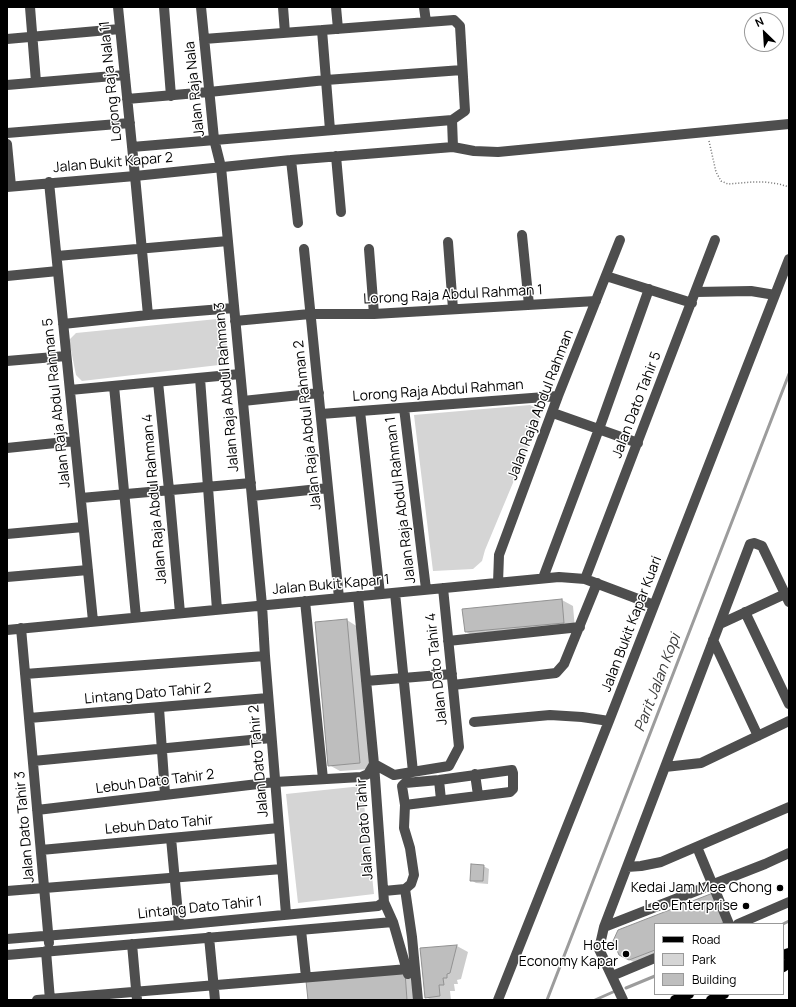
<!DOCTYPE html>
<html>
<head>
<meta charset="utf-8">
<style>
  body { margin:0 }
  #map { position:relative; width:796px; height:1007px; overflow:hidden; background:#fff; font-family:Manrope,sans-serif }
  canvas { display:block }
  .frame { position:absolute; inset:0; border:8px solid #000; pointer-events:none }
  .legend { position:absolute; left:654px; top:923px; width:130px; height:72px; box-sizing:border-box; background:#fff; border:1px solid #999; margin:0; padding:5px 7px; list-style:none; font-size:12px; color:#000 }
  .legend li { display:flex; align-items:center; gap:8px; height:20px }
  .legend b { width:20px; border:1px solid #999 }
  .north { position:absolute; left:744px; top:12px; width:40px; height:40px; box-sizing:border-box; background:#fff; border:1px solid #999; border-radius:50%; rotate:335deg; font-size:11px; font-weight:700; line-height:16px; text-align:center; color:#000 }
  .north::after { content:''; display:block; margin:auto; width:14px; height:18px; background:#000; clip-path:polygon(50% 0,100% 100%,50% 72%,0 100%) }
</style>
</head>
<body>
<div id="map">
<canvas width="796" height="1007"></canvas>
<div class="frame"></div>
<ul class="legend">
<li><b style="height:5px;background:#000"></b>Road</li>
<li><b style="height:11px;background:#d5d5d5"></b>Park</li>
<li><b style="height:11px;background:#bebebe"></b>Building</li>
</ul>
<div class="north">N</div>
</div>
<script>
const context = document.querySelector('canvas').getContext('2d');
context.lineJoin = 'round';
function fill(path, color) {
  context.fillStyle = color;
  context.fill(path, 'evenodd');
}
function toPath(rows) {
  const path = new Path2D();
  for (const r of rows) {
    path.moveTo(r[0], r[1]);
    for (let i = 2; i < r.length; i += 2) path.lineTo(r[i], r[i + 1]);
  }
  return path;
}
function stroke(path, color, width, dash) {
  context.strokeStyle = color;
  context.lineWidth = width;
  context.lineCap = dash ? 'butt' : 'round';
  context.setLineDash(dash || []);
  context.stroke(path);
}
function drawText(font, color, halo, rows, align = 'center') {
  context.font = font + ' Manrope,sans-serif';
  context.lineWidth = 3;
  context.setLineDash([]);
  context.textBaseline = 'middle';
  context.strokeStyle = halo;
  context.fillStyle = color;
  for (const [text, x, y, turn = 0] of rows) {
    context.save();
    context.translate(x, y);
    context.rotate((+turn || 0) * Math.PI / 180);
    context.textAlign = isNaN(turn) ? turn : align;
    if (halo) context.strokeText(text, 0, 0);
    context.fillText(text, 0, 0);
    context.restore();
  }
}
fill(toPath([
  [217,319,225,323,228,362,219,365,82,381,76,375,69,340,76,333],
  [530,405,538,409,540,418,485,550,482,561,473,569,433,571,414,415],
  [362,786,374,894,298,903,286,794]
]), '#d5d5d5');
fill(toPath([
  [562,600,573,606,575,629,477,638,466,632],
  [347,620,358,627,370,769,340,771,329,765,317,623],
  [483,866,489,869,488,884,476,883,471,880],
  [713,894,733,924,655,924,655,960,641,966,620,955,615,941],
  [457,946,468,952,461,979,457,980,458,984,454,984,455,991,450,991,451,1000,431,1000,426,997],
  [405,973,416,980,418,1000,309,1000]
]), '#0003');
stroke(toPath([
  [783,924,789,921],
  [626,988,655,976],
  [547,1000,789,374],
  [595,1000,613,992]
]), '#9c9c9c', 3);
const building = toPath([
  [562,599,564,623,465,632,462,609,562,599],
  [347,619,360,763,328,766,315,622,347,619],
  [471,864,484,865,483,881,470,881,471,864],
  [713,893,724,922,720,924,655,924,655,950,629,960,619,955,613,941,618,930,713,893],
  [457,945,450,973,447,974,447,978,443,978,444,985,439,985,440,996,425,998,420,948,457,945],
  [405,972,407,1000,308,1000,306,981,405,972]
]);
fill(building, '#bebebe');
stroke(building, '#929292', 1);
const major = toPath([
  [783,955,789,953],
  [783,967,789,963],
  [675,1000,689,994],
  [711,1000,724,994]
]);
stroke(major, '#dbdbdb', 11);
stroke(toPath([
  [709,141,716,172,721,181,728,184,752,182,765,182,779,184,789,187]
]), '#707070', 1.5, [1, 2]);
stroke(toPath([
  [30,7,36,82],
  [118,7,135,176,148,315],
  [164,7,171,96],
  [201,7,214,139,221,167,262,605,265,656,286,914],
  [283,7,285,33],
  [336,7,338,29],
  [424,7,426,22],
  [322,30,330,130],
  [7,39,120,29],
  [7,85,125,75],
  [127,99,209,92,326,80,462,70],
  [452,120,453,147],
  [7,133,130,123],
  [7,144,11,186],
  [132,147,452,120,465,111,460,26,454,20,204,39],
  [336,156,341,212],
  [291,160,298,223],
  [49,182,93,621],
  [7,187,135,176,291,160,453,147,474,151,498,152,789,124],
  [522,235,529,305],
  [448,242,453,309],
  [304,249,339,598],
  [369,249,374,314],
  [57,256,228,241],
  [7,276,58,271],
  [606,276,692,303],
  [696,292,751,291,775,295],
  [235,321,310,314,374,314,596,301],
  [63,324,148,315,234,308],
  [7,361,66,356],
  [200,378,217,610],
  [158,382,169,490,180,613],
  [114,386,136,617],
  [70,390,240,374],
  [243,401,319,393],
  [404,408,426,589],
  [360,411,380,594],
  [553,413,638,443],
  [321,414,558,396],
  [7,448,75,441],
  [252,496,328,488],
  [81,498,251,483],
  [7,534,83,527],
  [7,577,88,570],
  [543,578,599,429,649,289],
  [585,579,715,240],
  [498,583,499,555,558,396,620,240],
  [395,593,413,772],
  [305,601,323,779],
  [745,612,789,704],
  [720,624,785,594],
  [21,628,49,943],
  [7,630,559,577,585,579,654,605],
  [713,640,758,736],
  [448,641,580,627],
  [25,674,265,656],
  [366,681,452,674],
  [453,685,556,673,564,664,597,583],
  [159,708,165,794],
  [29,718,268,698],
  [474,722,550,715,582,717,609,721],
  [33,761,271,738],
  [374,764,394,775,449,766,459,747,443,588],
  [665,767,701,763,789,721],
  [475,774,478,795],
  [439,780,441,800],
  [37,810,275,782,361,777,368,774,374,764,358,596],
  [171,838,179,925],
  [697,847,729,924],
  [41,850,279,828],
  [627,867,641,866,661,862,789,807],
  [405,889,412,937,418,1000],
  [7,891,282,869],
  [384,891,405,889,411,884,414,875,410,848,404,828,405,805,402,786,405,783,439,780,512,770,513,773,513,789,510,792,405,805],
  [384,902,393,922,408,974],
  [738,924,789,902],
  [604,927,765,864,789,853],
  [301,930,306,977],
  [209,937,215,1000],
  [7,939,179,925,378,906,384,902,374,764],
  [132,944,137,1000],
  [46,951,50,1000],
  [7,955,393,922],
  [612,976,655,958],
  [37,1000,408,969],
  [498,1000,609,721,789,259],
  [623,1000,599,949,604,927,750,544,754,543,762,546,789,602]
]), '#4e4e4e', 10);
stroke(major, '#000', 10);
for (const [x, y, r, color] of [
  [780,888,4,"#000"],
  [746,906,4,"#000"],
  [626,954,4,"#000"]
]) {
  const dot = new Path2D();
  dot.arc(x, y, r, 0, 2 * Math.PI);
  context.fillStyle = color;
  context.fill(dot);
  stroke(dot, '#fff', 1.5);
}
drawText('14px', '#000', '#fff', [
  ["Lorong Raja Nala 11",111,81,-96],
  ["Jalan Raja Nala",195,89,-96],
  ["Jalan Bukit Kapar 2",113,163,-5],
  ["Lorong Raja Abdul Rahman 1",453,295,-3],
  ["Jalan Raja Abdul Rahman 3",227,387,-95],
  ["Lorong Raja Abdul Rahman",438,391,-4],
  ["Jalan Raja Abdul Rahman 5",57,403,-96],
  ["Jalan Raja Abdul Rahman",541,405,-69],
  ["Jalan Dato Tahir 5",637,405,-69],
  ["Jalan Raja Abdul Rahman 2",308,425,-96],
  ["Jalan Raja Abdul Rahman 4",155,499,-95],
  ["Jalan Raja Abdul Rahman 1",401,500,-97],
  ["Jalan Bukit Kapar 1",331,585,-5],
  ["Jalan Bukit Kapar Kuari",632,624,-69],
  ["Jalan Dato Tahir 4",437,669,-96],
  ["Lintang Dato Tahir 2",148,694,-5],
  ["Jalan Dato Tahir 2",259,761,-95],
  ["Lebuh Dato Tahir 2",155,782,-7],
  ["Lebuh Dato Tahir",159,825,-5],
  ["Jalan Dato Tahir 3",25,827,-95],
  ["Jalan Dato Tahir",365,829,-94],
  ["Lintang Dato Tahir 1",200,908,-6]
]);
drawText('14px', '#000', '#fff', [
  ["Kedai Jam Mee Chong",772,888],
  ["Leo Enterprise",738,906],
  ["Hotel",618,946],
  ["Economy Kapar",618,962]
], 'right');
drawText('italic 15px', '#3d3d3d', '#fff', [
  ["Parit Jalan Kopi",658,683,-69]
]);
</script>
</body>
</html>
